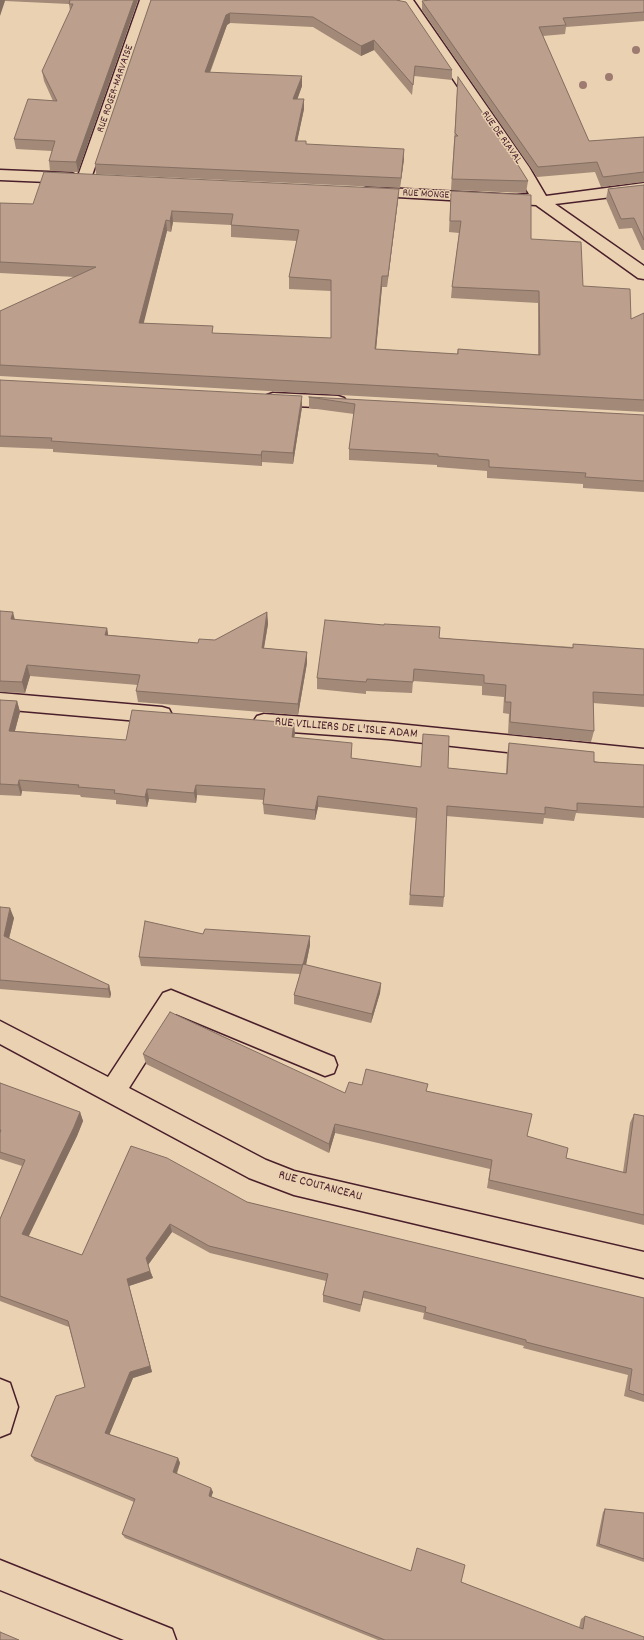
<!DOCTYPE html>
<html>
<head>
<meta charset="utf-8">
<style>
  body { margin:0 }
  canvas { display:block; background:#e9d1b1 }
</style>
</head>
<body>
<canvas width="644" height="1640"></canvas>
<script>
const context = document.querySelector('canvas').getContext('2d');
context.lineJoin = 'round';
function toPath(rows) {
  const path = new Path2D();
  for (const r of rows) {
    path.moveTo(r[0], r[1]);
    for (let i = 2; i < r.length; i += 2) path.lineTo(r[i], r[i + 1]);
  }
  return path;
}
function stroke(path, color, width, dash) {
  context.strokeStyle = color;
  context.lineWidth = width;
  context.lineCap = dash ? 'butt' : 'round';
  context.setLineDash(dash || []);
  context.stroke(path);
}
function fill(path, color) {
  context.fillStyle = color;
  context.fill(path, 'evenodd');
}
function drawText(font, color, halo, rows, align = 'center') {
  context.font = font + ' Dekko,sans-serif';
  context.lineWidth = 3;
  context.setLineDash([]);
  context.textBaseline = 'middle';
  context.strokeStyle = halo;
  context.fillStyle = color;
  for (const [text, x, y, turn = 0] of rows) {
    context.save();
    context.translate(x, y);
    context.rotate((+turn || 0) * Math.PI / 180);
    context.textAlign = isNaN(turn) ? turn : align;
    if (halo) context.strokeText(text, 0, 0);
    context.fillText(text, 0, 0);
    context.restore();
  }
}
const minor = toPath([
  [140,0,154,0,90,181,85,183,78,180,72,183,0,180,0,170,72,173,78,176,140,0],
  [399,0,413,0,529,167,546,196,644,183,644,193,555,204,644,266,644,279,638,278,536,205,362,195,360,192,362,189,368,187,516,195,529,194,513,167,399,0],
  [273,393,338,396,344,398,347,402,344,406,338,408,273,405,267,403,264,399,267,395,273,393],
  [0,693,162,707,169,709,172,715,169,721,162,723,0,709,0,693],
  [264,714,388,723,644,749,644,767,388,739,264,730,257,728,253,722,257,716,264,714],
  [171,990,334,1057,337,1065,334,1073,325,1076,176,1014,129,1088,266,1160,294,1171,644,1252,644,1278,294,1195,249,1178,0,1044,0,1021,108,1077,163,993,171,990],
  [0,1379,10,1383,18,1407,10,1433,0,1437,0,1379],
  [0,1560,172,1629,176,1640,124,1640,0,1590,0,1560]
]);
stroke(minor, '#4a1f2b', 3);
fill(minor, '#e9d1b1');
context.fillStyle = '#9d7b71';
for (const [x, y] of [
  [636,50],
  [609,77],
  [583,85]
]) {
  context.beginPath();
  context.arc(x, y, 4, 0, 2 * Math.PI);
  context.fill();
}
fill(toPath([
  [0,0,138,0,78,172,50,171,49,161,52,151,16,149,14,139,53,101,44,81,42,71,70,11,69,4,5,1],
  [151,0,396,0,452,70,452,80,414,76,412,95,374,50,361,56,313,27,230,23,227,25,210,73,302,86,297,99,304,109,297,141,306,141,306,144,404,159,400,188,96,174,95,164],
  [414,0,644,0,644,21,566,27,565,34,543,36,589,141,644,137,644,182,601,187,595,172,537,177,422,10,422,1,427,0],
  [458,77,528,181,526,193,451,190],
  [644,185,644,250,642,250,632,228,619,229,606,199,608,189],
  [451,191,531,239,583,286,631,319,644,313,644,412,0,376,0,311,75,277,0,273,0,203,33,204,398,200,387,287,382,287,376,349,457,354,458,349,538,355,538,303,451,298,452,287,459,233,449,232],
  [173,222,231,225,231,237,297,241,289,277,289,289,331,291,331,338,213,333,143,323,167,231,171,232],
  [0,380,302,407,293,464,262,462,262,466,53,452,53,449,0,447],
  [309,397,644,415,644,492,583,488,583,484,487,478,487,471,437,467,437,465,349,460,349,449,354,414,309,408],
  [0,611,15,620,107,628,108,635,198,643,215,640,267,612,268,624,264,648,307,652,307,663,298,715,138,702,136,691,138,685,30,676,25,693,0,692],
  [439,638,573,647,573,644,644,649,644,707,593,703,594,731,591,742,508,734,509,714,503,713,504,697,482,695,482,686,413,681,412,693,366,691,366,694,317,689,317,678],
  [0,700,17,701,20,712,15,731,126,740,295,733,294,738,352,753,351,758,420,767,448,768,506,774,507,754,509,743,594,762,644,765,644,818,576,813,574,821,544,818,543,824,446,816,444,897,443,907,409,905,416,818,318,807,315,820,264,814,263,804,264,800,197,795,196,803,149,799,147,807,116,804,116,800,81,797,80,795,22,791,21,796,0,795],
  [0,907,14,918,9,939,109,985,111,994,110,998,0,989],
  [203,934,310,945,306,965,381,983,380,993,371,1023,294,1004,294,995,300,974,141,966,139,957],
  [143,1054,345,1093,362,1085,427,1091,527,1136,566,1158,623,1172,630,1123,634,1114,644,1116,644,1225,487,1188,490,1169,335,1133,329,1153,146,1064],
  [0,1083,80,1112,83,1121,77,1136,28,1236,82,1255,131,1146,247,1202,644,1298,644,1402,624,1396,628,1375,523,1348,524,1346,423,1319,424,1313,363,1298,360,1312,323,1302,323,1295,326,1281,210,1253,172,1232,148,1265,153,1278,129,1286,152,1372,133,1378,109,1434,178,1458,180,1463,177,1474,213,1492,211,1497,411,1571,417,1548,461,1582,579,1628,581,1619,585,1616,644,1640,378,1640,125,1538,122,1534,134,1502,35,1461,31,1456,85,1387,69,1327,0,1301,0,1219,22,1166,0,1159],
  [605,1509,644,1513,644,1562,596,1546,603,1512]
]), '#a28978');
fill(toPath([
  [0,0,5,0,5,1,0,16],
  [134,0,138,0,78,172,76,162],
  [230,13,230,23,227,25,206,82,205,72,226,15],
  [374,40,374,50,361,56,361,46],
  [302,76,302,86,294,109,293,99],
  [304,99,304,109,295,151,295,141],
  [404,149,404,159,400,188,401,178],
  [399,189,398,200,387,287,388,276],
  [172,211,173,222,171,232,170,221],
  [166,220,167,231,141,334,139,323],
  [382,276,382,287,375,360,375,349],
  [302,396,302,407,293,464,293,453],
  [262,451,262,466,261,455],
  [13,612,16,624,11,619],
  [267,612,268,624,262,659,262,648],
  [107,628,109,640,105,635],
  [307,652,307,663,298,715,298,704],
  [27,665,30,676,25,693,22,682],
  [17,701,20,712,12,741,9,731],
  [294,723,295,733,292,748,292,737],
  [19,780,22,791,21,796,18,785],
  [196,785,197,795,196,803,194,793],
  [147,789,149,799,147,807,145,797],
  [318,796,318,807,315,820,315,810],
  [10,908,14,918,7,946,4,936],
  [310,936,310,945,304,974,303,965],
  [381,983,380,993,371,1023,372,1014],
  [109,985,111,994,110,998,108,989],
  [80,1112,83,1121,77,1136,26,1242,22,1234],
  [335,1124,335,1133,329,1153,329,1144],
  [170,1224,172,1232,148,1265,146,1258],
  [150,1271,153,1278,129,1286,152,1372,133,1378,108,1438,105,1433,130,1372,127,1279],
  [178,1458,180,1463,175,1477,173,1472],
  [211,1488,213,1492,210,1501,209,1496]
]), '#846f62');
const building = toPath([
  [70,0,134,0,76,162,49,161,55,141,14,139,28,99,57,101,42,71,73,4,69,4,70,0],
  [151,0,396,0,406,2,452,70,415,66,413,85,374,40,361,46,313,17,230,13,226,15,205,72,302,76,293,99,304,99,295,141,306,141,306,144,404,149,401,178,95,164,151,0],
  [430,0,644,0,644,12,563,18,566,25,539,27,589,141,644,137,644,172,603,177,597,162,538,167,422,1,430,0],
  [458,77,513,157,528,181,452,179,455,136,458,136,455,133,458,77],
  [44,172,399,189,388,276,382,276,375,349,458,354,458,349,540,355,539,291,452,287,461,221,450,221,451,191,531,195,531,239,581,242,583,286,630,289,631,319,644,313,644,400,0,365,0,311,96,267,0,262,0,203,33,204,44,172],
  [172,211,233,214,231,225,299,230,289,277,331,280,331,338,212,333,213,326,139,323,166,220,170,221,172,211],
  [644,185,644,240,634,218,621,219,608,189,644,185],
  [0,380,302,396,293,453,262,451,261,455,51,441,52,438,0,436,0,380],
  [309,397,644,415,644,481,585,477,586,473,489,467,489,460,438,456,438,454,349,449,355,404,309,397],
  [0,611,13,612,11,619,107,628,105,635,198,643,199,639,215,640,267,612,262,648,307,652,298,704,136,691,140,675,27,665,22,682,0,681,0,611],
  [325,620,384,625,384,624,440,627,439,638,573,648,573,644,644,649,644,695,593,692,594,731,510,722,511,702,505,702,506,685,484,683,484,675,414,669,413,682,367,679,366,682,317,678,325,620],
  [0,700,17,701,9,731,126,740,132,710,294,723,292,737,352,743,351,758,421,767,423,734,449,736,448,768,507,774,509,743,594,752,594,762,644,765,644,807,577,803,577,811,545,807,545,814,447,806,444,897,410,895,417,808,318,796,315,810,263,804,265,789,196,785,194,793,147,789,145,797,114,793,115,790,78,787,79,785,19,780,18,785,0,784,0,700],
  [0,907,10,908,4,936,109,985,108,989,0,980,0,907],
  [145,921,203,934,205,929,310,936,303,965,139,957,145,921],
  [303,964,381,983,372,1014,294,995,303,964],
  [170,1012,345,1093,349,1082,362,1085,366,1069,428,1084,426,1091,532,1114,527,1136,568,1148,566,1158,626,1173,634,1114,644,1116,644,1215,489,1180,492,1160,335,1124,329,1144,143,1054,170,1012],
  [0,1083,80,1112,74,1127,22,1234,82,1255,131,1146,167,1158,247,1202,644,1298,644,1395,629,1390,632,1369,526,1342,526,1340,425,1312,426,1307,364,1291,361,1305,323,1295,328,1274,209,1246,170,1224,146,1258,150,1271,127,1279,150,1366,130,1372,105,1433,178,1458,173,1472,211,1488,209,1496,411,1571,417,1548,465,1565,461,1582,583,1629,585,1616,644,1637,644,1640,385,1640,122,1534,135,1499,31,1456,56,1396,85,1387,68,1321,0,1296,0,1219,25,1160,0,1152,0,1133,1,1130,0,1130,0,1083],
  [605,1509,644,1513,644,1559,599,1544,605,1509],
  [0,1632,19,1640,0,1640,0,1632]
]);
fill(building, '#bc9f8c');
stroke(building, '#846f62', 1);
drawText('11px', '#4a1f2b', '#e9d1b1', [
  ["RUE ROGER-MARVAISE",116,89,-71],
  ["RUE DE RIAVAL",501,138,55],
  ["RUE MONGE",426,195,3]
]);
drawText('13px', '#4a1f2b', '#e9d1b1', [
  ["RUE VILLIERS DE L'ISLE ADAM",346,729,5],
  ["RUE COUTANCEAU",320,1187,15]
]);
</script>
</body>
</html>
